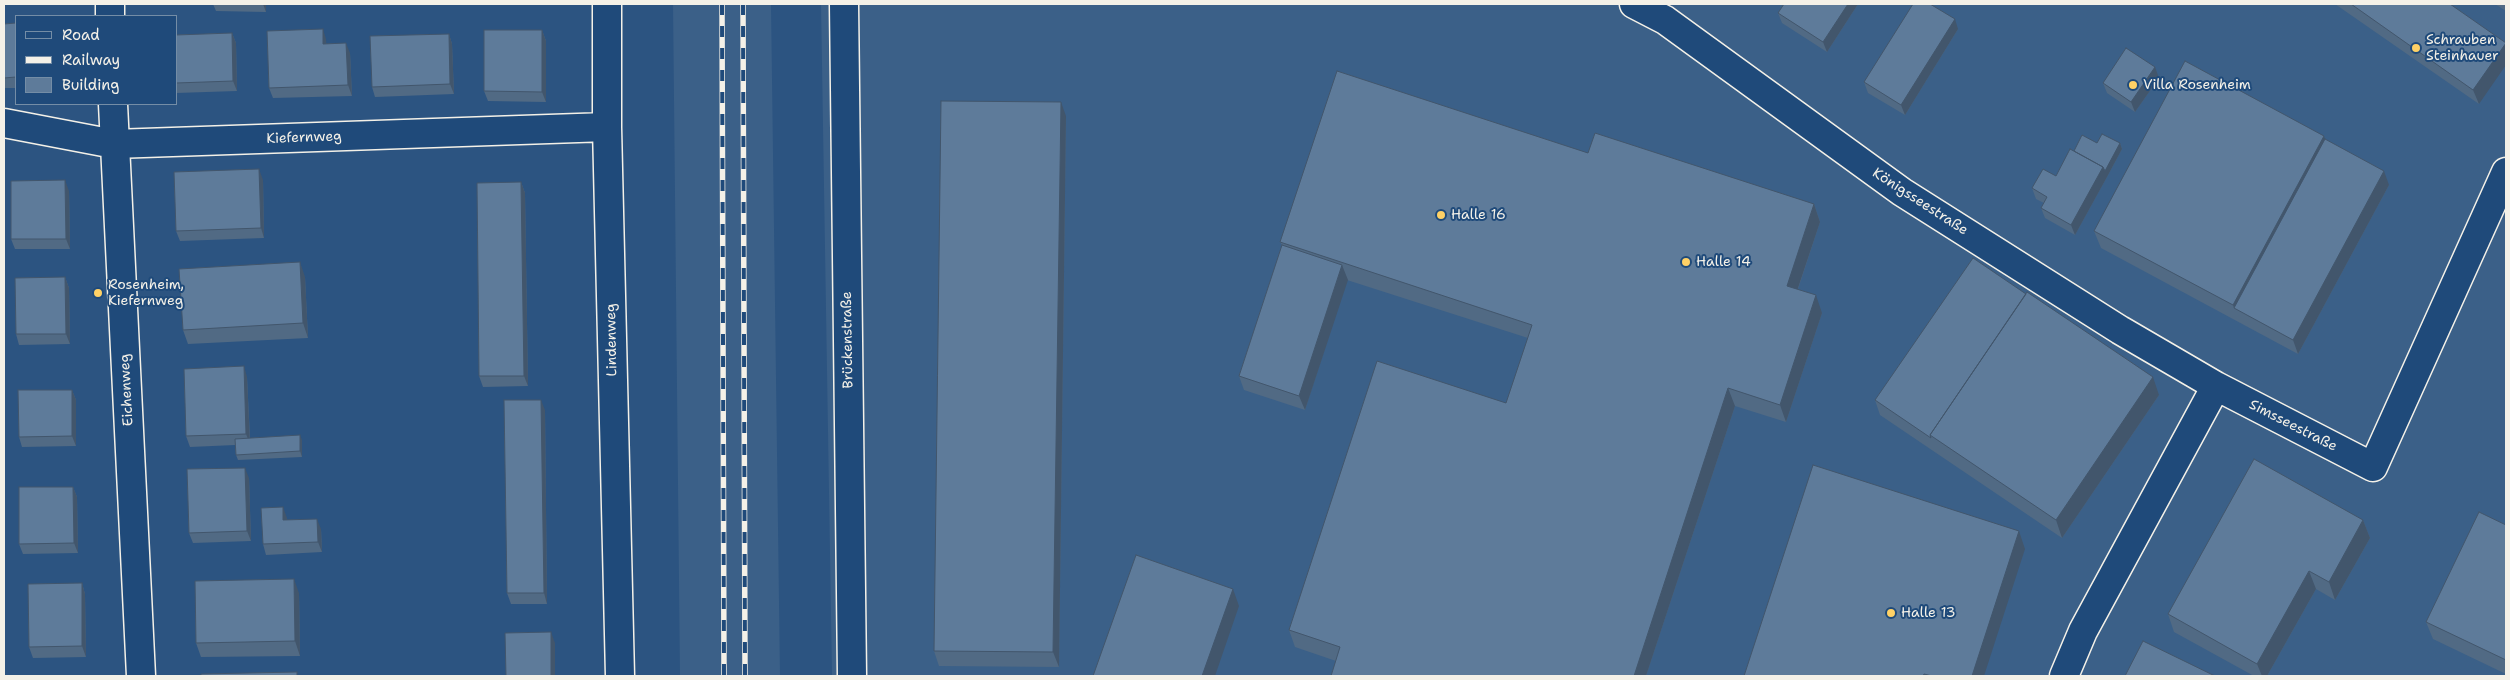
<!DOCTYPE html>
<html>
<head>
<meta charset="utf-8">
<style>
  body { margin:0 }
  #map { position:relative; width:2510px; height:680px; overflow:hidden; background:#2c5481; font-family:"Shantell Sans",sans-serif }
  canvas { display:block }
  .frame { position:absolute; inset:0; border:5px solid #f4f1e8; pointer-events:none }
  .legend { position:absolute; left:15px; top:15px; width:162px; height:90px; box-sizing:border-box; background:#1f4a7a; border:1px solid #748da6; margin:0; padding:6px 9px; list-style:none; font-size:15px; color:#f4f1e8 }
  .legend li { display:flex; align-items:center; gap:10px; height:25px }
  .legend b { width:25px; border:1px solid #748da6 }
</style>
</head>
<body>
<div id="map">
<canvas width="2510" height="680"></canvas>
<div class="frame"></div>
<ul class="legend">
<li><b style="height:6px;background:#1f4a7a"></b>Road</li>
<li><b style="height:6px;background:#f4f1e8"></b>Railway</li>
<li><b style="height:14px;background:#5e7b9a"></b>Building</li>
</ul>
</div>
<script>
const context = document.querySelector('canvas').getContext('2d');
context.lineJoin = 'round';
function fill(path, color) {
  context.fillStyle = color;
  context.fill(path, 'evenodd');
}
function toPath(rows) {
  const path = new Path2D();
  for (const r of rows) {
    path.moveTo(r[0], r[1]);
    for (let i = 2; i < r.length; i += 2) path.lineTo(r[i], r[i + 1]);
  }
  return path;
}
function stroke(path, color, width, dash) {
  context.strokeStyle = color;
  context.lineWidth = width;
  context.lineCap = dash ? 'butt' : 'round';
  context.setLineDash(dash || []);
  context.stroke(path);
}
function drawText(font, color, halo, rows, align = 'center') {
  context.font = font + ' "Shantell Sans",sans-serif';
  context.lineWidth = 4;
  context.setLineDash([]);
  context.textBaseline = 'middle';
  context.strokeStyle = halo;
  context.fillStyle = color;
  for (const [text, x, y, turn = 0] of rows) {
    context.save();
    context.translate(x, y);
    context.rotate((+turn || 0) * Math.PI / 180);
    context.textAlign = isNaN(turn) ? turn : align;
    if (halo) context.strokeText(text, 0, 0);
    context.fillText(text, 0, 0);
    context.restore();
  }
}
fill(toPath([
  [673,4,771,4,780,676,680,676],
  [821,4,2506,4,2506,676,832,676]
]), '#3b6088');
const minor = toPath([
  [110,4,110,16],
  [607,4,607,127,620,676],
  [844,4,852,676],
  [1634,4,1665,20,1902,192,2120,330,2216,386,2373,467,2506,172],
  [113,104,141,676],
  [4,123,114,144,607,127],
  [2064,676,2083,631,2216,386]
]);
stroke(minor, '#f4f1e8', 31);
stroke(minor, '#1f4a7a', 28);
const rail = toPath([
  [722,4,724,676],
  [743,4,745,676]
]);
stroke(rail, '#f4f1e8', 5.5);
stroke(rail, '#1f4a7a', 4, [11]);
fill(toPath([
  [213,4,266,4,266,12,216,11],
  [1784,4,1858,4,1827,52,1782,23,1778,13],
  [2335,4,2450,4,2479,104],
  [2495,4,2506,4,2506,11],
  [16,23,16,88,4,88,4,24],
  [1958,29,1905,115,1868,93,1864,82],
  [542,30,546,41,546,102,488,101,484,91],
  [232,33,236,43,237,91,176,93,176,35],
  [449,34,452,44,454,94,375,97,372,87],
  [326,39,326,44,350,53,352,96,273,98,269,88],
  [2159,78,2135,112,2107,93,2103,83],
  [1066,116,1059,667,939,666,934,651],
  [2325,139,2389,185,2298,354,2101,248,2094,231],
  [2097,143,2120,143,2122,149,2107,177,2075,235,2045,218,2041,208,2044,203,2036,199,2032,188,2056,176,2074,151],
  [1588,153,1814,204,1820,222,1798,289,1822,313,1786,422,1735,406,1646,676,1331,676,1336,661,1295,647,1289,630,1506,403,1528,338,1347,280,1305,410,1244,390,1239,376,1282,245,1280,242],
  [263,180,264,238,180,241,176,231],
  [521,182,525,193,528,386,483,387,479,376],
  [69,191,70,249,15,249,11,239],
  [65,277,69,288,70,344,19,345,16,334],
  [305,277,308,338,188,344,183,330],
  [247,377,250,438,302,440,302,457,238,460,236,455,235,445,190,447,186,436],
  [72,390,76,400,76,446,22,447,19,437],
  [2159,395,2062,538,1880,415,1875,400],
  [545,410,547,604,511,604,507,593],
  [249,478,251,541,193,543,189,533],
  [73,487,77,497,78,553,23,554,19,544],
  [287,518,287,520,321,529,322,552,266,555,263,544],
  [2363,520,2370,538,2335,600,2316,589,2267,676,2254,676,2174,632,2168,614],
  [2506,525,2506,674,2433,639,2426,622],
  [82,583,85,594,86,657,33,658,29,647],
  [299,593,300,656,201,657,196,643]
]), '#516a84');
fill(toPath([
  [263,4,266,4,266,12],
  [1848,4,1858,4,1827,52,1823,42],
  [1955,19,1958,29,1905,115,1901,105],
  [323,29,326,39,327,54,323,44],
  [542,30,546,41,546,102,542,92],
  [232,33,236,43,237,91,233,81],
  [449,34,452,44,454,94,450,84],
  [346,43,350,53,352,96,348,85],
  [2506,43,2506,65,2479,104,2473,90],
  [2155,67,2159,78,2135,112,2131,102],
  [1061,102,1066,116,1059,667,1053,652],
  [2324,136,2330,154,2234,308,2233,305],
  [2120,143,2122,149,2107,177,2075,235,2071,225,2103,167],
  [259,169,263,180,264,238,261,228],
  [2384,171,2389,185,2298,354,2293,340],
  [65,180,69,191,70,249,66,239],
  [521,182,525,193,528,386,524,376],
  [1814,204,1820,222,1793,303,1787,286],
  [300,262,305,277,308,338,303,323],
  [1342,265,1348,280,1305,410,1299,396],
  [65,277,69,288,70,344,66,334],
  [1816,295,1822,313,1786,422,1780,405],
  [244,366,247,377,250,444,246,434],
  [2153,377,2159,395,2062,538,2056,520],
  [1728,388,1735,406,1646,676,1634,676],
  [72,390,76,400,76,446,72,436],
  [541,400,545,410,547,604,544,593],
  [300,435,302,440,302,457,300,451],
  [245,468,249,478,251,541,247,531],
  [73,487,77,497,78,553,74,543],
  [283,507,287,518,287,531,283,520],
  [317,519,321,529,322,552,318,542],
  [2363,520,2370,538,2335,600,2329,582],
  [2019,531,2025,549,1984,676,1972,676],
  [2309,571,2316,589,2267,676,2262,676,2257,664],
  [294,579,299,593,300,656,295,641],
  [82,583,85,594,86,657,82,646],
  [1233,589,1239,606,1215,676,1202,676],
  [551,632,555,643,555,676,551,676]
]), '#42566c');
const building = toPath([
  [1784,4,1848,4,1823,42,1778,13,1784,4],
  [1913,4,1930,4,1955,19,1901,105,1864,82,1913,4],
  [2351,4,2450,4,2506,43,2473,90,2351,4],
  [16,23,16,77,4,78,4,24,16,23],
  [323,29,323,44,346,43,348,85,269,88,267,31,323,29],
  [484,30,542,30,542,92,484,91,484,30],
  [232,33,233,81,176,83,176,35,232,33],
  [449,34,450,84,372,87,370,36,449,34],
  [2126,48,2155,67,2131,102,2103,83,2126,48],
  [2185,61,2324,136,2233,305,2094,231,2185,61],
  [1337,71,1588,153,1595,133,1814,204,1787,286,1816,295,1780,405,1728,388,1634,676,1331,676,1340,647,1289,630,1377,361,1506,403,1532,325,1280,242,1337,71],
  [941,101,1061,102,1053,652,934,651,941,101],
  [2102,134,2120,143,2105,171,2103,167,2074,151,2082,135,2097,143,2102,134],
  [2325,139,2384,171,2293,340,2234,308,2325,139],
  [2070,149,2103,167,2071,225,2041,208,2047,197,2032,188,2043,169,2056,176,2070,149],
  [259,169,261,228,176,231,174,172,259,169],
  [65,180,66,239,11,239,11,181,65,180],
  [521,182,524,376,479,376,477,183,521,182],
  [1282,245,1342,265,1299,396,1239,376,1282,245],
  [1973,258,2026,294,1930,435,1931,438,1875,400,1973,258],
  [300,262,303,323,183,330,179,269,300,262],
  [65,277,66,334,16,334,15,278,65,277],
  [2027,292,2153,377,2056,520,1930,435,2027,292],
  [244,366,246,434,186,436,184,369,244,366],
  [18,390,72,390,72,436,19,437,18,390],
  [504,400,541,400,544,593,507,593,504,400],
  [300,435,300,451,236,455,235,439,300,435],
  [2254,459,2363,520,2329,582,2309,571,2257,664,2168,614,2254,459],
  [1813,465,2019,531,1972,676,1932,676,1924,674,1923,676,1744,676,1813,465],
  [245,468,247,531,189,533,187,469,245,468],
  [19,487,73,487,74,543,19,544,19,487],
  [283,507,283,520,317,519,318,542,263,544,261,508,283,507],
  [2479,512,2506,525,2506,660,2426,622,2479,512],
  [1136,555,1233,589,1202,676,1093,676,1136,555],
  [294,579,295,641,196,643,195,581,294,579],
  [82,583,82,646,29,647,28,584,82,583],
  [551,632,551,676,506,676,505,633,551,632],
  [2143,641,2215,676,2125,676,2143,641],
  [297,672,297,676,201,676,201,674,297,672]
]);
fill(building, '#5e7b9a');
stroke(building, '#42566c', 1);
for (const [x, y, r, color] of [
  [2416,48,5,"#ffd166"],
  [2133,85,5,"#ffd166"],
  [1441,215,5,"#ffd166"],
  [1686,262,5,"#ffd166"],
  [98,293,5,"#ffd166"],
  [1891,613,5,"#ffd166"]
]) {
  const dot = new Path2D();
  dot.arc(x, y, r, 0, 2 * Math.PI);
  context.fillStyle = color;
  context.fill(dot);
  stroke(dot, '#1f4a7a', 2);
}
drawText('14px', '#f4f1e8', '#1f4a7a', [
  ["Schrauben",2426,40],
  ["Steinhauer",2426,56],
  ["Villa Rosenheim",2143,85],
  ["Halle 16",1451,215],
  ["Halle 14",1696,262],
  ["Rosenheim,",108,285],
  ["Kiefernweg",108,301],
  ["Halle 13",1901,613]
], 'left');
drawText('14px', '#f4f1e8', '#1f4a7a', [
  ["Kiefernweg",304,138,-2],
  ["Königsseestraße",1920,202,33],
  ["Lindenweg",612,340,-91],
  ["Brückenstraße",848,340,-91],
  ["Eichenweg",127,390,-93],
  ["Simsseestraße",2293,426,27]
]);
</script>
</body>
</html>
